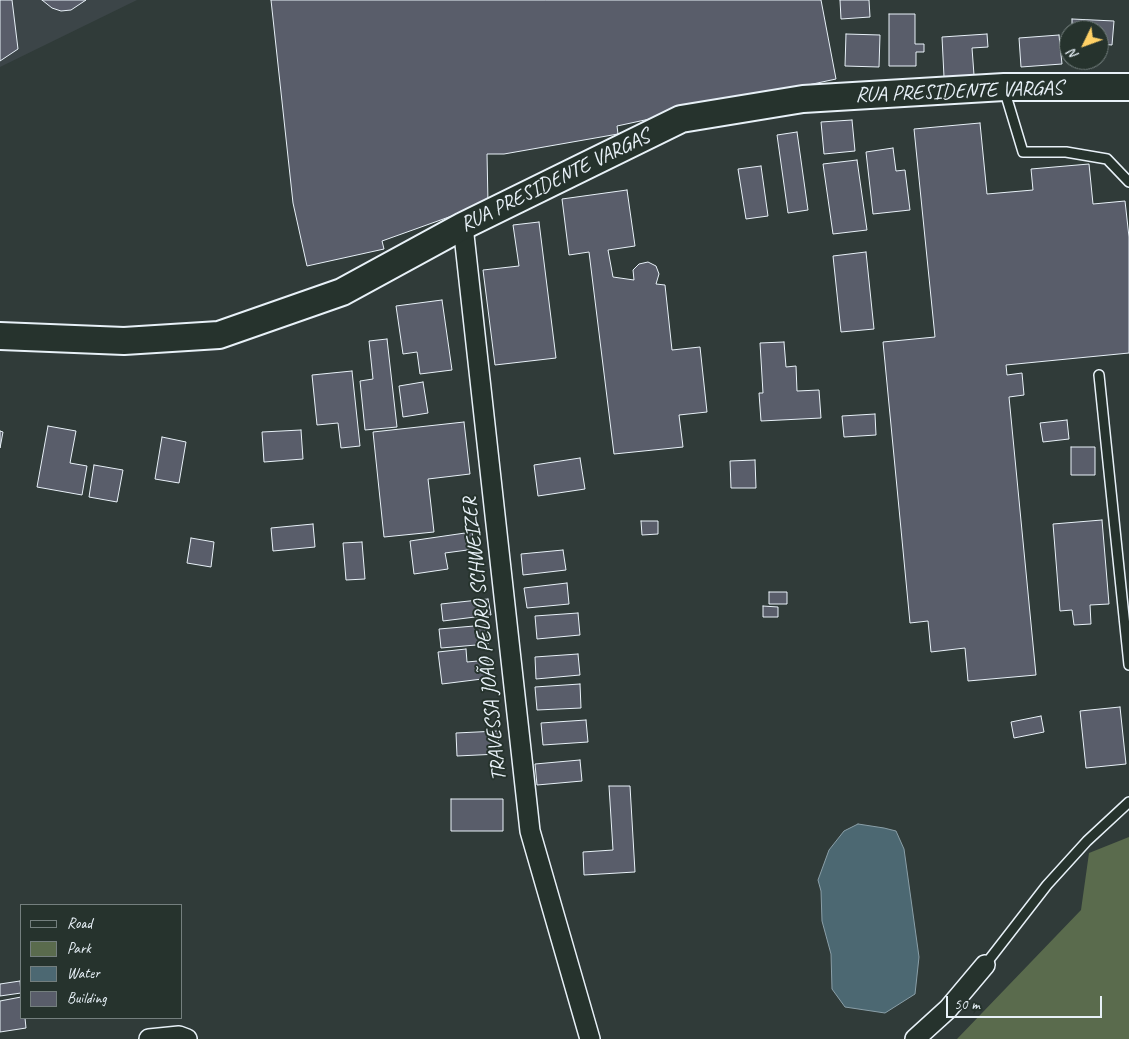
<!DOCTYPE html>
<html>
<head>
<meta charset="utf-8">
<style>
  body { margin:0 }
  #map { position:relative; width:1129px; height:1039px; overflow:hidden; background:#303b39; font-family:Caveat,sans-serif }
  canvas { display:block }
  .legend { position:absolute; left:20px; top:904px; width:162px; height:115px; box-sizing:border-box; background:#26332d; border:1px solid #747f7e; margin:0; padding:6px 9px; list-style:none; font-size:15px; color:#e8f1f8 }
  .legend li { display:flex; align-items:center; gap:10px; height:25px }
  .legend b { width:25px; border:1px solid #747f7e }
  .north { position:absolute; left:1059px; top:20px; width:50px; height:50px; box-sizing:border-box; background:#26332d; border:1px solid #747f7e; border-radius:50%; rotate:228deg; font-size:14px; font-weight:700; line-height:20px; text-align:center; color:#e8f1f8 }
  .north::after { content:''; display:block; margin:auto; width:18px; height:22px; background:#ffd166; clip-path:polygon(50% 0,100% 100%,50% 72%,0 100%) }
  .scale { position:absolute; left:946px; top:996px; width:156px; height:22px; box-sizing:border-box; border:2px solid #e8f1f8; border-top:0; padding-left:6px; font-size:15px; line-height:18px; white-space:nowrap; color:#e8f1f8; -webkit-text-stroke:4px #26332d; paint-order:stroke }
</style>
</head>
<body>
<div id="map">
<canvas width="1129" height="1039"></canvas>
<ul class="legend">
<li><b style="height:6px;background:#26332d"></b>Road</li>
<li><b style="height:14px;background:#5a6b4d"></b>Park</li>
<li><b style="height:14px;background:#4c6872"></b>Water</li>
<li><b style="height:14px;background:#595d6a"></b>Building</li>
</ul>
<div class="north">N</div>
<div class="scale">50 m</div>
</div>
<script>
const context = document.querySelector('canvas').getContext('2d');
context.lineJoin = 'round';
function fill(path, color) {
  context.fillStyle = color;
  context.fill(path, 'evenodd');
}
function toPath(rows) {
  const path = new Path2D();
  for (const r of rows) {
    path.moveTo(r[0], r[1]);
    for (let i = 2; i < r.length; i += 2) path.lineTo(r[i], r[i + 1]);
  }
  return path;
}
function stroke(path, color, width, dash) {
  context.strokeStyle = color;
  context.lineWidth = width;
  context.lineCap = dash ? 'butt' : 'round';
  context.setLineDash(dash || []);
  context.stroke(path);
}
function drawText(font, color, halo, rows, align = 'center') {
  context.font = font + ' Caveat,sans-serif';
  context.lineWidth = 4;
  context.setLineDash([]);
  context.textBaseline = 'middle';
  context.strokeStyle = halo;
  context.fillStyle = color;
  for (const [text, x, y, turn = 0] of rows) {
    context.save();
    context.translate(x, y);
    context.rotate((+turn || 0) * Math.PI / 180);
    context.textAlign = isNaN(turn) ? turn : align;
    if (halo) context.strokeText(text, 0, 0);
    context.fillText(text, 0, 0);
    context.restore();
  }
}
fill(toPath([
  [0,0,137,0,0,67]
]), '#3c4548');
fill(toPath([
  [1129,837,1129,1039,957,1039,1081,910,1089,853]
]), '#5a6b4d');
const water = toPath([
  [858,824,884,828,896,831,904,849,919,957,915,994,885,1013,845,1007,832,989,831,954,822,921,821,891,818,880,829,850,844,831,858,824]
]);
fill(water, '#4c6872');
stroke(water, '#8a9fa8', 1);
const building = toPath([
  [0,0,12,0,18,49,0,61,0,0],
  [42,0,86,0,71,10,61,11,52,8,42,0],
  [271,0,821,0,836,79,617,126,618,134,504,154,487,154,488,203,382,241,384,249,307,266,293,203,271,0],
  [840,0,869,0,870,17,841,19,840,0],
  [889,14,915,14,915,44,924,44,924,52,916,52,916,66,889,66,889,14],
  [1072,19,1114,21,1112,45,1099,44,1099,30,1072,30,1072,19],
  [846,34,880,35,879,67,845,66,846,34],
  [987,34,988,47,972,48,974,75,944,77,942,37,987,34],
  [1059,35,1062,64,1021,67,1019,38,1059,35],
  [852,120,855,151,824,154,821,122,852,120],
  [980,123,987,194,1033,190,1031,169,1089,164,1093,204,1125,201,1129,237,1129,353,1006,365,1007,375,1022,373,1024,395,1009,397,1036,675,968,681,965,648,931,652,928,621,910,623,883,342,935,337,914,129,980,123],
  [797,132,808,210,788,213,777,135,797,132],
  [893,148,896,171,905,170,910,210,873,214,866,152,893,148],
  [857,160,867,230,833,234,823,164,857,160],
  [761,166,768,216,746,219,738,169,761,166],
  [627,190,635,246,608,250,613,277,634,280,633,270,639,264,648,262,656,266,659,274,656,284,665,285,672,350,700,347,707,412,679,415,683,447,614,454,589,252,569,255,562,199,627,190],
  [539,222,556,358,495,365,483,270,519,266,513,225,539,222],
  [866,252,874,329,841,332,833,256,866,252],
  [442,300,452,370,420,374,417,352,403,354,396,306,442,300],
  [387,339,397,427,365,430,360,381,373,379,369,341,387,339],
  [784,342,786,367,796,366,797,391,819,390,821,418,761,421,759,393,763,393,760,343,784,342],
  [352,371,360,446,341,448,338,423,317,425,312,375,352,371],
  [423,382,428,413,403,417,399,386,423,382],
  [875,414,876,435,844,437,842,416,875,414],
  [1067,420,1069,439,1043,442,1040,423,1067,420],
  [464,422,470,474,428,479,434,532,384,537,373,432,464,422],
  [48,426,76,431,70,463,87,466,82,495,37,487,48,426],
  [301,430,303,459,264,462,262,432,301,430],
  [0,431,3,432,0,448,0,431],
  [162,437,186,442,179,483,155,479,162,437],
  [1071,447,1095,447,1095,475,1071,475,1071,447],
  [580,458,585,489,538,496,534,465,580,458],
  [755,460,756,488,731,488,730,461,755,460],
  [94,465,123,470,117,502,89,497,94,465],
  [1102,520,1109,604,1090,605,1091,624,1074,625,1072,610,1060,611,1053,524,1102,520],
  [641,521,658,521,658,534,642,535,641,521],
  [313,524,315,547,273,551,271,528,313,524],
  [472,532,475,549,445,553,448,569,414,574,410,541,472,532],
  [191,538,214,542,211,567,187,563,191,538],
  [362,542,365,579,346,580,343,543,362,542],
  [563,550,566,570,523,575,521,554,563,550],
  [567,583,569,604,527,608,524,588,567,583],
  [769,592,787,592,787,604,769,604,769,592],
  [488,599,491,615,443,621,441,604,488,599],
  [763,606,778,607,778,617,763,617,763,606],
  [578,613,580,635,537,639,535,616,578,613],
  [486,625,488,644,441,648,439,629,486,625],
  [466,649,467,662,488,660,490,678,442,684,438,652,466,649],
  [578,654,580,675,536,679,535,657,578,654],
  [580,684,581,708,537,710,535,687,580,684],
  [1120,707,1126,764,1086,768,1080,711,1120,707],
  [1041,716,1044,732,1014,738,1011,722,1041,716],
  [586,720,588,742,543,745,541,723,586,720],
  [498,731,499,754,457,756,456,733,498,731],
  [580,760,582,781,537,785,535,764,580,760],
  [609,786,630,786,635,872,584,875,583,852,613,850,609,786],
  [451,799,503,799,503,831,451,831,451,799],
  [20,981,21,993,0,996,0,984,20,981],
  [21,997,21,1018,25,1018,26,1028,0,1032,0,1001,21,997]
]);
fill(building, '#595d6a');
stroke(building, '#e8f1f8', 1);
const lane = toPath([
  [1004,89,1023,152,1066,152,1107,159,1129,182],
  [1099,375,1129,665],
  [985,965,1047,885,1087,841,1129,802]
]);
const street = toPath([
  [463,226,530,831,590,1039],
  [149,1039,179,1036,187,1039],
  [915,1039,948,1009,985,965]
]);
const secondary = toPath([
  [0,336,124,341,219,335,342,292,463,226,681,119,803,99,1004,87,1129,87]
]);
stroke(lane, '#e8f1f8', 12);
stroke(street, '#e8f1f8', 22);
stroke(secondary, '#e8f1f8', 30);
stroke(lane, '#26332d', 9);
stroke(street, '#26332d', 19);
stroke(secondary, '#26332d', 26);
drawText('21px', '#e8f1f8', '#26332d', [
  ["RUA PRESIDENTE VARGAS",959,92,-2],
  ["RUA PRESIDENTE VARGAS",555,181,-26],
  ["TRAVESSA JOÃO PEDRO SCHWEIZER",485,639,-96]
]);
</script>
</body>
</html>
